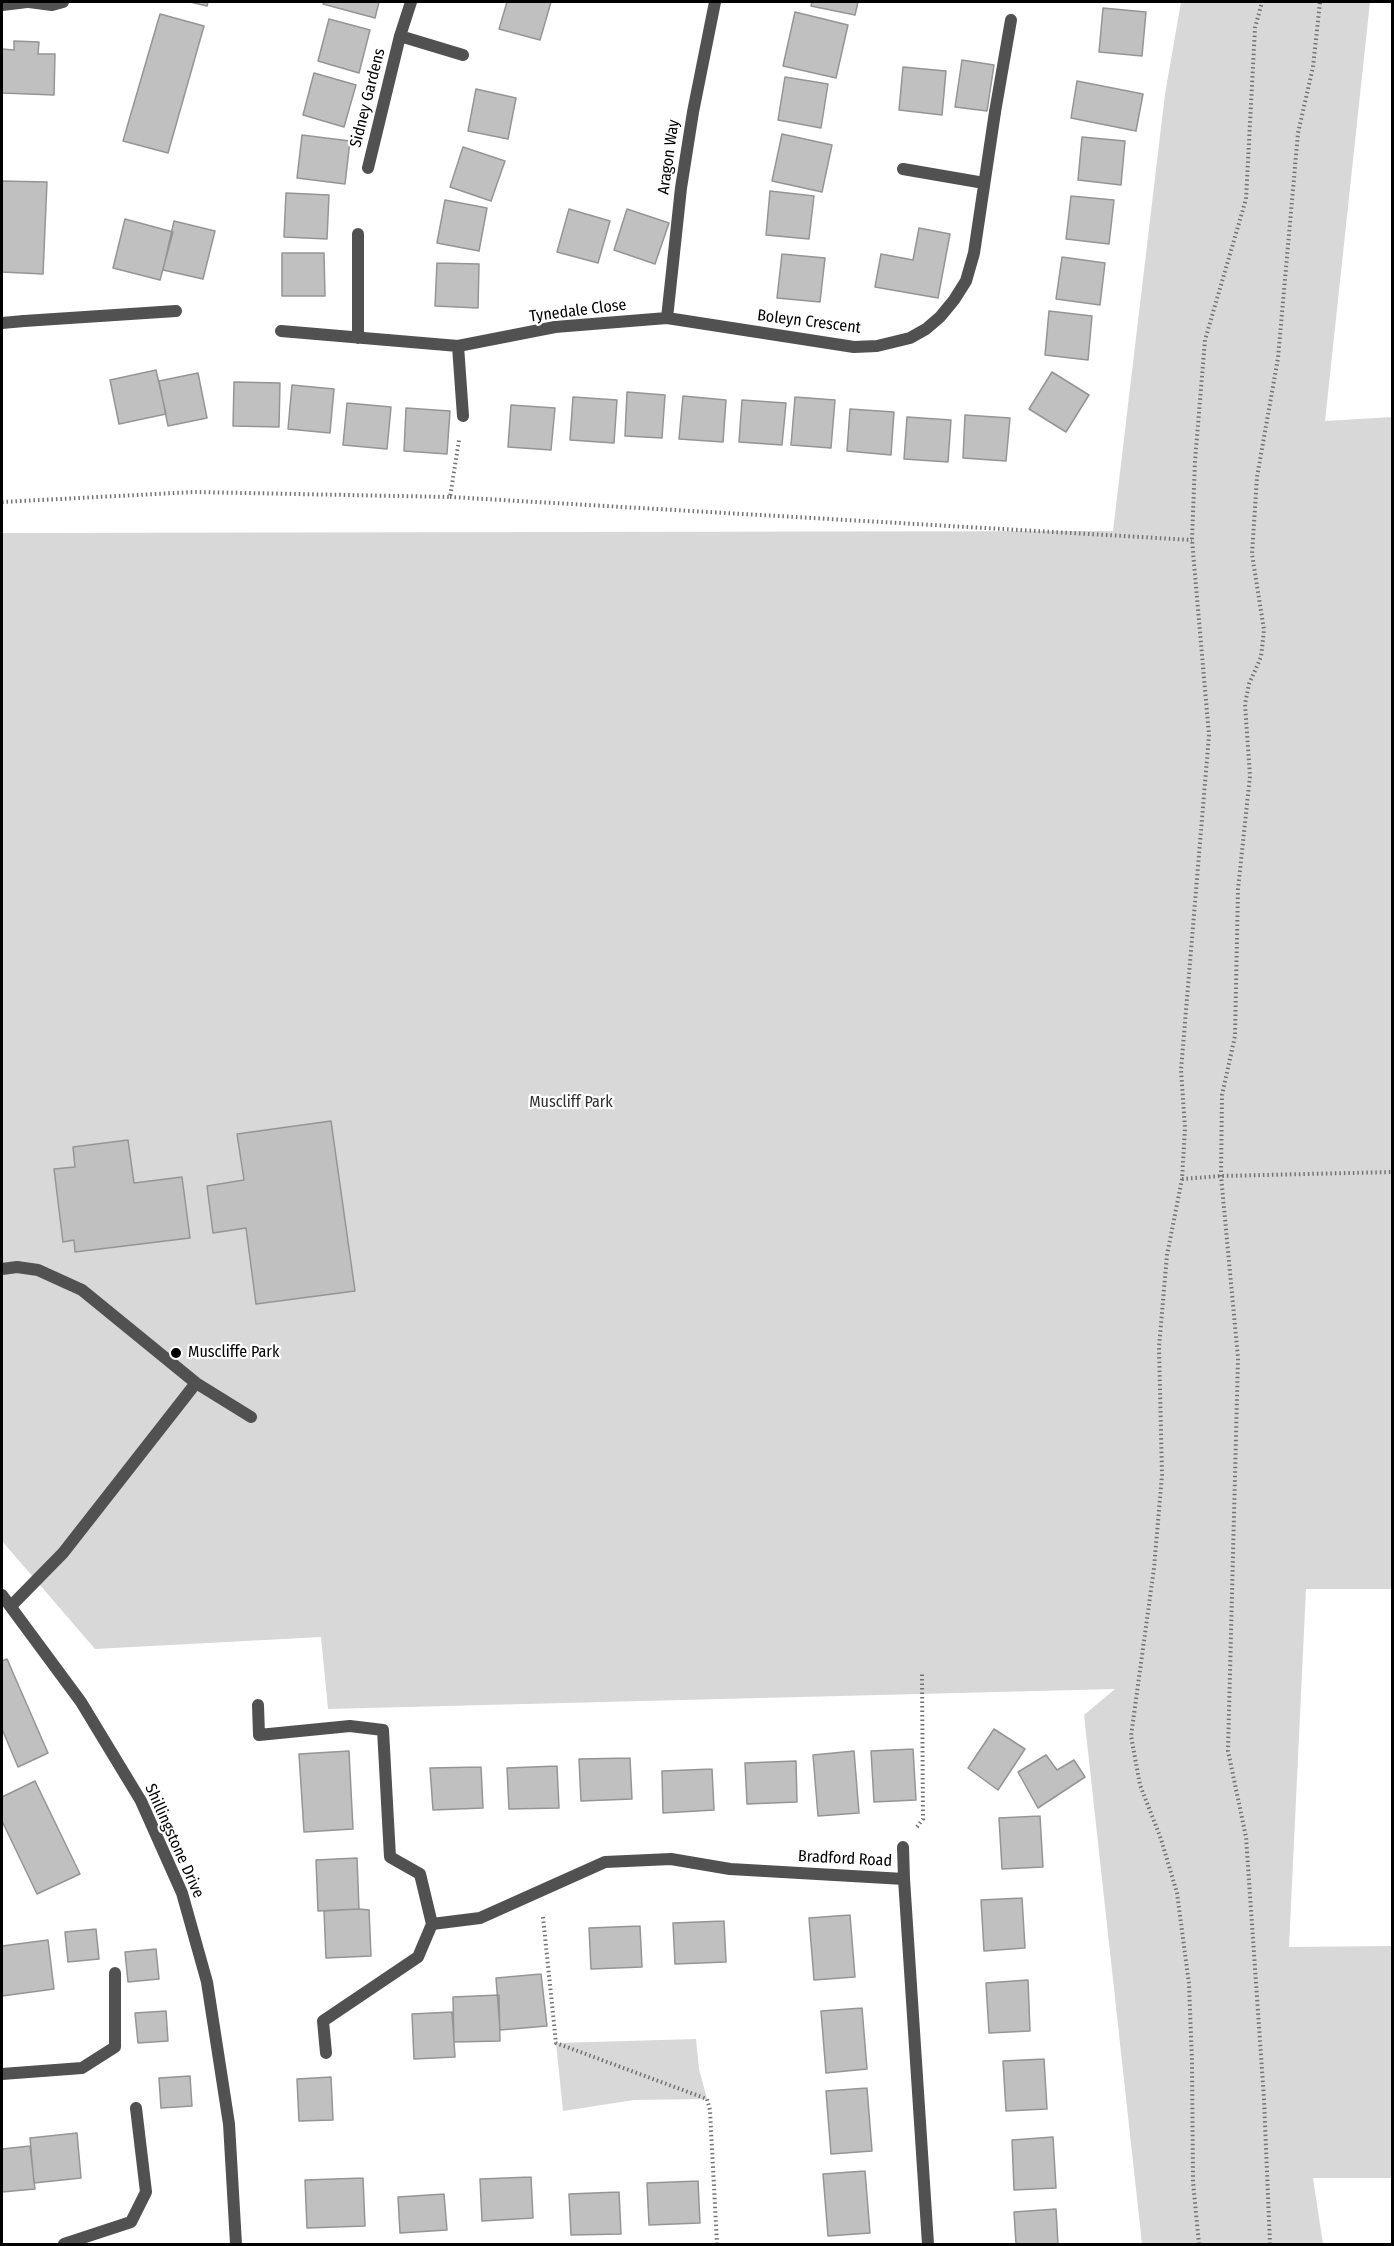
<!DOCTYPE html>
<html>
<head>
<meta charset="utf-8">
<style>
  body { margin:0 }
  #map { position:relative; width:1394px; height:2246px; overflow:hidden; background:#fff; font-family:"Fira Sans Condensed",sans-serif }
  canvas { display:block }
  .frame { position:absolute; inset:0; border:3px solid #000; pointer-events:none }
</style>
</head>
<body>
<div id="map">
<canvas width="1394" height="2246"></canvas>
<div class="frame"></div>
</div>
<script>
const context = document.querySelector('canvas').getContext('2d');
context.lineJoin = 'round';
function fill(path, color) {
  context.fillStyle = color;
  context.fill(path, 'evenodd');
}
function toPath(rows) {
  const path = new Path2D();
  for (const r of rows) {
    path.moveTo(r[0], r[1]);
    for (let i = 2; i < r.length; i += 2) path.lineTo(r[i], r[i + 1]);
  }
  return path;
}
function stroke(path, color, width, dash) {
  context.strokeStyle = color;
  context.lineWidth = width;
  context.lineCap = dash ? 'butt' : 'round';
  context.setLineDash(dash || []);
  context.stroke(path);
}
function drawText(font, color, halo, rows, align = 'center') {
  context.font = font + ' "Fira Sans Condensed",sans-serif';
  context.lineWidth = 4.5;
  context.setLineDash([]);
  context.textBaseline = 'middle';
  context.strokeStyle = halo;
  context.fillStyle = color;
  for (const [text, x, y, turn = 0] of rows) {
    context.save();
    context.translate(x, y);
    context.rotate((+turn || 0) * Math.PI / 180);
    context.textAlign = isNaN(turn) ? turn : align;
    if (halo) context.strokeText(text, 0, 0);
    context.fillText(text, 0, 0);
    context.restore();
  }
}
fill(toPath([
  [1181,2,1370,2,1325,421,1392,417,1392,1589,1306,1589,1289,1947,1392,1946,1392,2178,1313,2178,1323,2244,1142,2244,1084,1715,1115,1689,328,1709,321,1637,95,1649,2,1541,2,533,1113,531,1165,94],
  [696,2039,699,2069,707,2099,634,2100,563,2111,556,2043]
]), '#d8d8d8');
const building = toPath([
  [190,2,208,2,207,6,190,2],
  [324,2,379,2,375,18,323,4,324,2],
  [507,2,551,2,540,40,499,29,507,2],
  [812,2,858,2,855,15,811,6,812,2],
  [1103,8,1146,12,1142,56,1099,52,1103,8],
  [795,12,848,25,836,78,783,66,795,12],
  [160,14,204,26,168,153,123,141,160,14],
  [329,19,370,30,359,73,318,61,329,19],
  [14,41,39,42,38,54,55,54,54,95,2,93,2,49,14,50,14,41],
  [962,60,994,65,987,111,955,107,962,60],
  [903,67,946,71,942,115,899,110,903,67],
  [314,73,356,85,344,127,303,115,314,73],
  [785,77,828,84,821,128,778,120,785,77],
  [1077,81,1143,94,1136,131,1071,118,1077,81],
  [476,89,516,98,508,139,468,131,476,89],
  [782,134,832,145,822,192,772,181,782,134],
  [302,135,350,141,345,184,297,178,302,135],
  [1082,137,1125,141,1121,185,1078,180,1082,137],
  [463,147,505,161,491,201,450,187,463,147],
  [2,181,47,182,43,274,2,272,2,181],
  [770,191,814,196,809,239,766,235,770,191],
  [286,193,329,195,327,239,284,237,286,193],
  [1071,196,1114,200,1109,244,1066,239,1071,196],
  [445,200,487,208,479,251,437,243,445,200],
  [569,209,610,221,598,263,557,252,569,209],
  [627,209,669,223,655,264,614,250,627,209],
  [125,219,173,232,160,280,113,268,125,219],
  [174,221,215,231,203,279,163,270,174,221],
  [919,228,950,234,938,298,875,287,881,254,913,260,919,228],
  [282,253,324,253,325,296,282,296,282,253],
  [782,254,825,258,820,302,777,298,782,254],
  [1062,257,1105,263,1100,305,1056,299,1062,257],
  [437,263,479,264,478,308,435,306,437,263],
  [1049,311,1092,316,1088,360,1045,355,1049,311],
  [156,370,166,414,119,424,110,380,156,370],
  [1052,372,1089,395,1066,432,1029,409,1052,372],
  [198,373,207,418,168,426,159,381,198,373],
  [234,382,280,383,279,427,233,426,234,382],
  [292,385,334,389,330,433,288,429,292,385],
  [627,392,665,395,662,438,625,436,627,392],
  [683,396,726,400,723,442,679,439,683,396],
  [573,397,617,400,614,443,570,440,573,397],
  [795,397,835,400,831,448,791,445,795,397],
  [742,400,786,403,782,445,739,442,742,400],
  [347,403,391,407,387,449,343,445,347,403],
  [511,405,555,408,551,450,508,447,511,405],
  [406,408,450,411,447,454,404,451,406,408],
  [850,409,894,412,891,455,847,451,850,409],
  [965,415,1010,418,1006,461,963,458,965,415],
  [907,417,951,420,948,462,904,459,907,417],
  [331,1121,355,1291,256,1304,246,1228,213,1233,207,1186,244,1180,237,1134,331,1121],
  [128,1140,134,1183,182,1177,190,1238,75,1252,74,1240,63,1242,54,1169,75,1167,73,1147,128,1140],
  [7,1659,48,1753,18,1767,2,1729,2,1661,7,1659],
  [994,1729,1025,1749,998,1790,968,1768,994,1729],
  [913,1749,916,1800,874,1802,871,1751,913,1749],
  [349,1751,353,1829,304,1832,299,1754,349,1751],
  [854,1751,859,1813,818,1816,813,1755,854,1751],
  [1046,1755,1057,1770,1074,1760,1085,1777,1038,1808,1018,1772,1046,1755],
  [630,1758,632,1799,581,1801,579,1759,630,1758],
  [796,1761,797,1802,747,1804,745,1763,796,1761],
  [557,1766,559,1808,509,1809,507,1768,557,1766],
  [481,1767,483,1808,433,1810,430,1768,481,1767],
  [712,1769,714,1810,663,1813,662,1771,712,1769],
  [35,1781,80,1874,37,1894,2,1821,2,1797,35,1781],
  [1040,1816,1043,1867,1002,1869,999,1818,1040,1816],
  [357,1858,359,1909,318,1911,316,1860,357,1858],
  [1022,1898,1025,1948,984,1951,981,1900,1022,1898],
  [359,1909,369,1910,371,1956,326,1958,324,1911,359,1909],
  [850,1915,855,1977,814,1980,809,1918,850,1915],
  [724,1921,726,1962,675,1964,673,1923,724,1921],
  [640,1926,642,1967,591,1969,589,1928,640,1926],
  [96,1929,99,1959,68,1962,65,1932,96,1929],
  [48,1940,54,1989,2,1996,2,1946,48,1940],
  [156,1949,159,1979,128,1982,125,1952,156,1949],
  [541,1974,547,2026,500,2030,496,1978,541,1974],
  [1028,1980,1030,2031,989,2033,986,1983,1028,1980],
  [499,1995,500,2041,454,2042,453,1997,499,1995],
  [862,2008,867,2069,826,2073,821,2011,862,2008],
  [166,2011,168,2041,138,2043,135,2013,166,2011],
  [452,2012,455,2057,414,2059,412,2014,452,2012],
  [1044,2059,1047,2109,1006,2111,1003,2061,1044,2059],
  [190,2076,192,2106,161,2108,159,2078,190,2076],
  [331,2077,333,2120,299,2121,297,2079,331,2077],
  [867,2088,872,2151,831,2154,826,2091,867,2088],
  [77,2133,81,2178,34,2183,30,2138,77,2133],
  [1053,2137,1056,2188,1014,2190,1012,2140,1053,2137],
  [30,2146,35,2189,2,2192,2,2149,30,2146],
  [865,2171,870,2233,828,2236,823,2174,865,2171],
  [531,2177,533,2218,482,2221,480,2179,531,2177],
  [363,2178,365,2226,307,2228,305,2180,363,2178],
  [698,2181,700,2223,649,2225,647,2183,698,2181],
  [619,2192,621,2234,571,2235,569,2194,619,2192],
  [444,2194,447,2230,400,2233,398,2197,444,2194],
  [1056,2209,1058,2244,1016,2244,1014,2212,1056,2209]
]);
fill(building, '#c0c0c0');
stroke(building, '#959595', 1.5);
stroke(toPath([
  [450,497,1192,540],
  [2,502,194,492,450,497,459,440],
  [1182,1179,1221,1176,1392,1172],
  [917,1827,923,1819,922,1674],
  [543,1917,556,2043,707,2099,710,2110,717,2244],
  [1199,2244,1193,2182,1192,2062,1189,1984,1177,1893,1161,1839,1140,1785,1131,1736,1154,1568,1162,1475,1159,1347,1167,1255,1182,1179,1185,1128,1181,1070,1209,735,1192,540,1195,461,1205,340,1246,199,1255,28,1262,2],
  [1270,2244,1264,2099,1246,1837,1228,1751,1238,1358,1221,1176,1222,1095,1235,1036,1238,889,1250,776,1245,704,1249,684,1261,657,1264,630,1252,554,1257,477,1278,358,1298,133,1313,67,1320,2]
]), '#737373', 4, [1.5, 3]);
stroke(toPath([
  [995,112,1011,20],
  [24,321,176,311],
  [2,1269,17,1267,38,1270,82,1290,196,1383,251,1417],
  [11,1606,63,1553,196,1383],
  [258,1705,259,1735,350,1726,383,1730,390,1857,420,1874,432,1924,418,1957,323,2021,326,2053],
  [2,2074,82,2068,115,2047,115,1973],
  [64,2244,131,2222,146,2192,136,2108]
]), '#515151', 12);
stroke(toPath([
  [29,2,52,5,63,2],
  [2,5,27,2],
  [400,36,463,55],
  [368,168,400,36,411,2],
  [903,169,984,183],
  [358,234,358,338],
  [667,318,681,188,693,112,715,2],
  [2,323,24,321],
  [281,331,458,346,555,327,667,318,854,347,877,346,910,338,926,329,940,317,954,300,966,281,974,253,995,112],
  [458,346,463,416],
  [2,1595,81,1702,141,1801,182,1893,207,1982,229,2124,236,2244],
  [903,1847,904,1879],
  [432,1924,480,1918,605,1862,671,1859,730,1869,904,1879,928,2244]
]), '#515151', 12);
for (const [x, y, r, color] of [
  [176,1353,6,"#000"]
]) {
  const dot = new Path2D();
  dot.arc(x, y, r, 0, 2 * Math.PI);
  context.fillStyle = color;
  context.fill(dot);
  stroke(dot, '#fff', 2);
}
drawText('16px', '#000', '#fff', [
  ["Sidney Gardens",368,98,-76],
  ["Aragon Way",669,157,-82],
  ["Tynedale Close",578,311,-7],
  ["Boleyn Crescent",809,322,7],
  ["Shillingstone Drive",174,1841,66],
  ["Bradford Road",845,1859,3]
]);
drawText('16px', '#2f2f2f', '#fff', [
  ["Muscliff Park",571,1103]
]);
drawText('16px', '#000', '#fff', [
  ["Muscliffe Park",188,1353]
], 'left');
</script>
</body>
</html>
